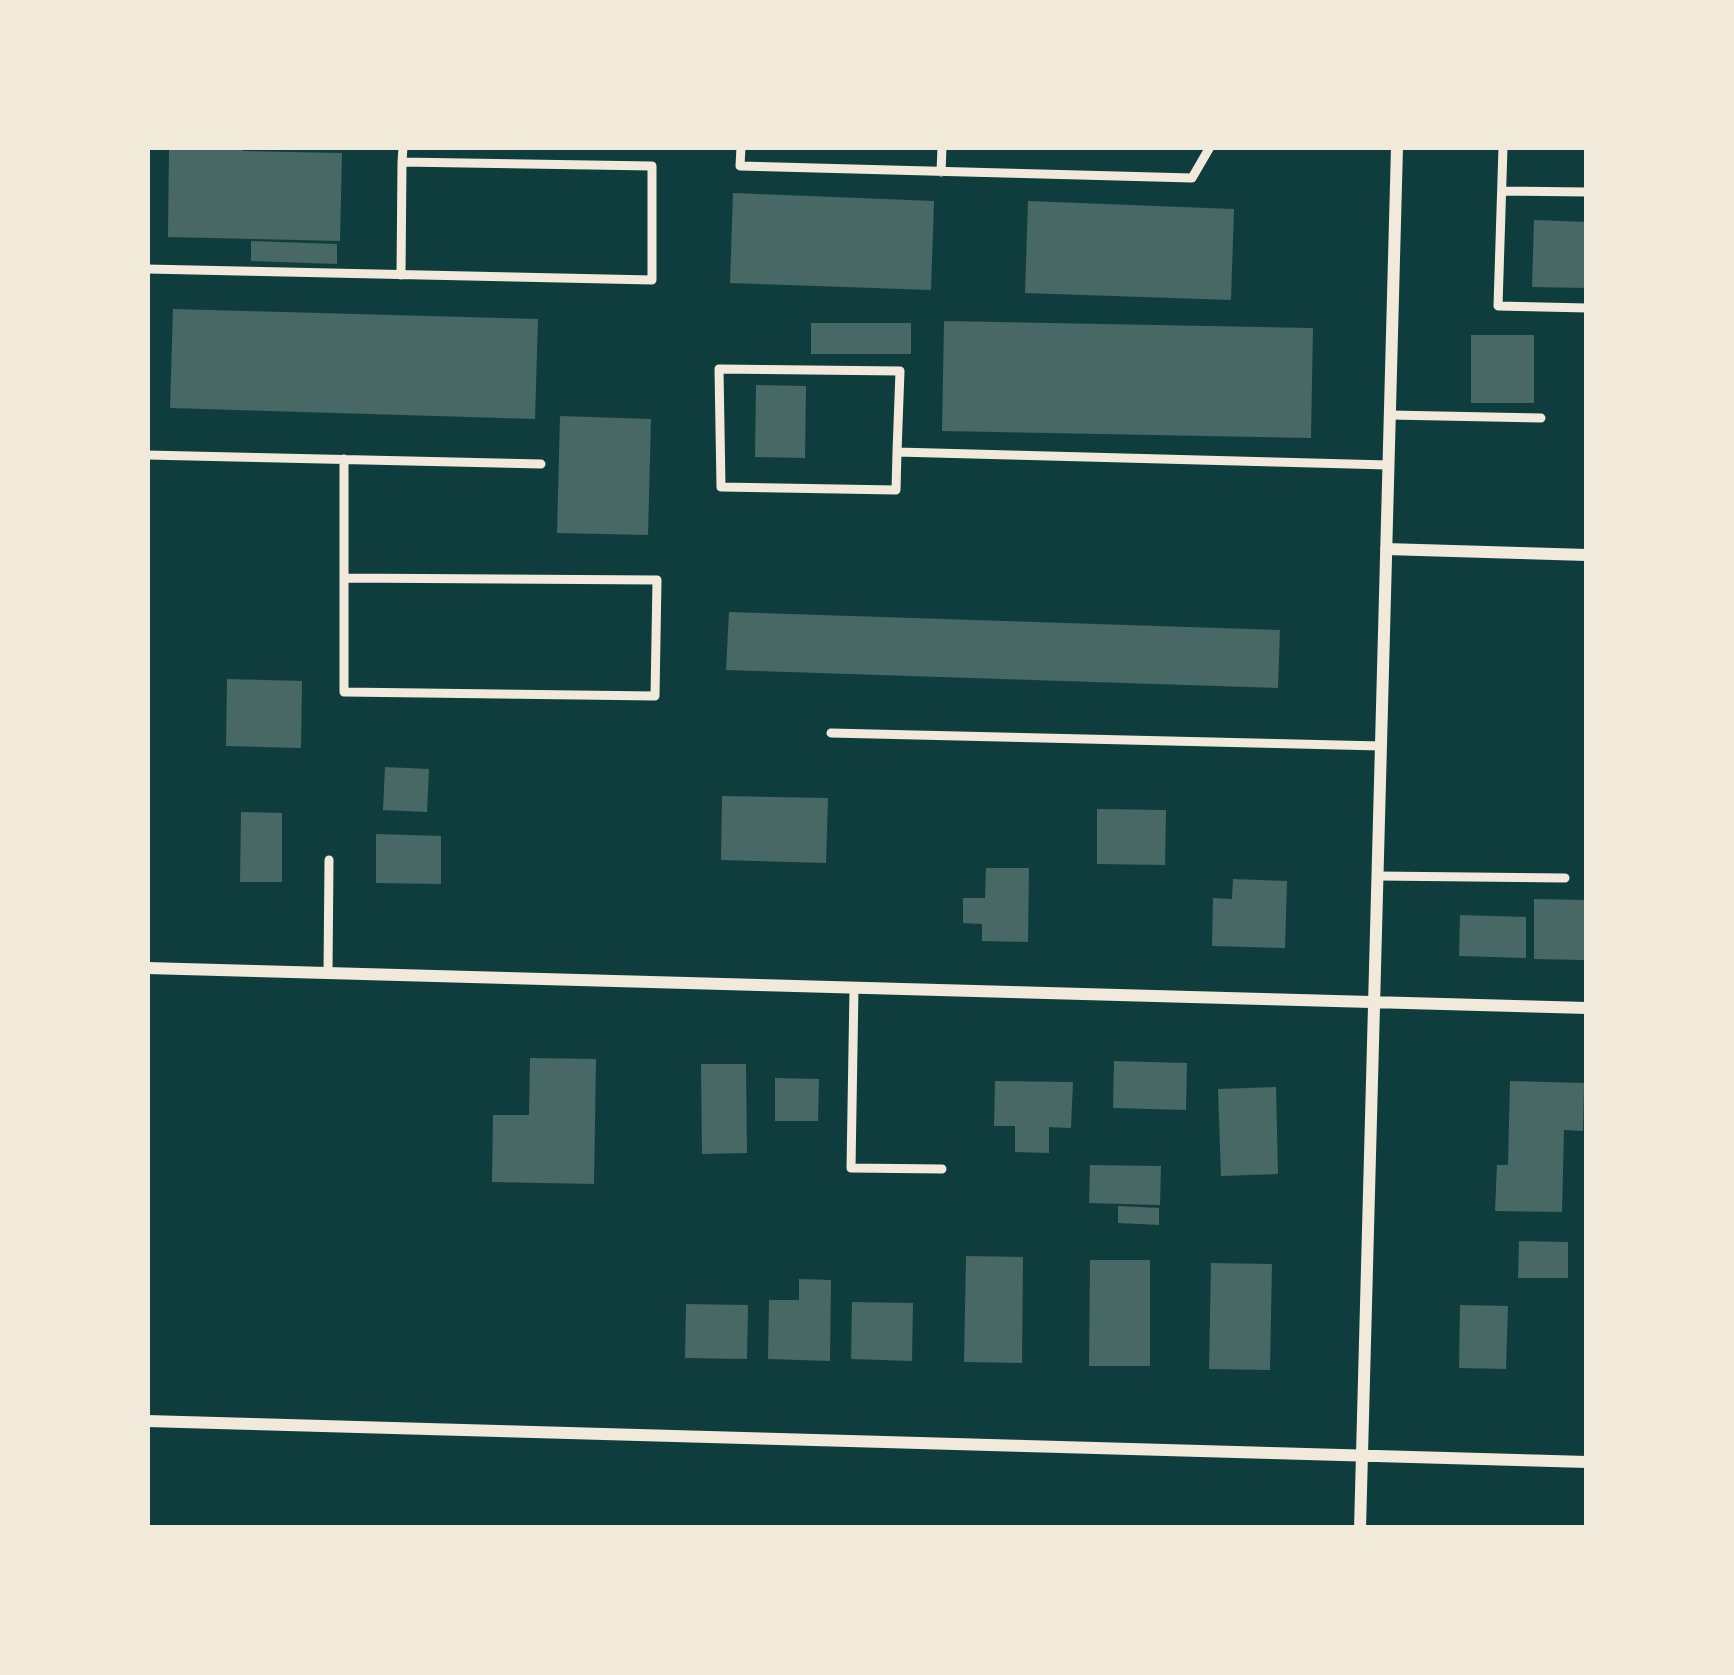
<!DOCTYPE html>
<html>
<head>
<meta charset="utf-8">
<style>
  body { margin:0 }
  #map { position:relative; width:1734px; height:1675px; overflow:hidden; background:#0f3d3e; font-family:Mulish,sans-serif }
  canvas { display:block }
  .frame { position:absolute; inset:0; border:150px solid #f1e9da; pointer-events:none }
</style>
</head>
<body>
<div id="map">
<canvas width="1734" height="1675"></canvas>
<div class="frame"></div>
</div>
<script>
const context = document.querySelector('canvas').getContext('2d');
context.lineJoin = 'round';
function fill(path, color) {
  context.fillStyle = color;
  context.fill(path, 'evenodd');
}
function toPath(rows) {
  const path = new Path2D();
  for (const r of rows) {
    path.moveTo(r[0], r[1]);
    for (let i = 2; i < r.length; i += 2) path.lineTo(r[i], r[i + 1]);
  }
  return path;
}
function stroke(path, color, width, dash) {
  context.strokeStyle = color;
  context.lineWidth = width;
  context.lineCap = dash ? 'butt' : 'round';
  context.setLineDash(dash || []);
  context.stroke(path);
}
fill(toPath([
  [169,147,243,147,243,151,342,153,340,241,168,237],
  [733,193,934,201,931,290,730,283],
  [1028,201,1234,209,1231,300,1025,293],
  [1534,220,1587,222,1587,288,1532,287],
  [251,241,337,244,337,264,251,261],
  [173,309,538,319,535,419,170,408],
  [944,321,1313,328,1311,438,942,431],
  [811,323,911,323,911,354,811,354],
  [1471,335,1534,335,1534,403,1471,403],
  [756,385,806,386,805,458,755,457],
  [560,416,651,419,648,535,557,533],
  [729,612,1280,630,1278,688,726,670],
  [227,679,302,681,301,748,226,746],
  [385,767,429,769,427,812,383,810],
  [722,796,828,798,826,863,721,860],
  [1097,809,1166,810,1165,865,1097,864],
  [241,812,282,813,282,882,240,882],
  [376,834,441,836,441,884,376,883],
  [986,868,1029,868,1028,942,982,941,982,924,963,923,963,898,985,898],
  [1233,879,1287,881,1285,948,1212,946,1213,898,1232,899],
  [1534,899,1585,900,1584,960,1534,959],
  [1460,915,1526,917,1526,958,1459,956],
  [530,1058,596,1059,594,1184,492,1182,493,1115,529,1115],
  [1114,1061,1187,1063,1186,1110,1113,1108],
  [701,1064,746,1064,747,1153,702,1154],
  [775,1078,819,1079,818,1121,775,1121],
  [995,1081,1073,1082,1071,1128,1049,1127,1049,1153,1015,1152,1015,1126,994,1126],
  [1510,1081,1584,1083,1583,1131,1564,1130,1562,1212,1495,1211,1497,1165,1508,1165],
  [1276,1087,1278,1174,1221,1176,1218,1089],
  [1090,1165,1161,1166,1160,1205,1089,1203],
  [1118,1206,1159,1208,1159,1225,1118,1223],
  [1519,1241,1568,1242,1568,1278,1518,1278],
  [966,1256,1023,1257,1022,1363,964,1362],
  [1090,1260,1150,1260,1150,1366,1089,1366],
  [1211,1263,1272,1264,1270,1370,1209,1369],
  [799,1279,831,1280,830,1361,768,1359,769,1300,799,1300],
  [852,1302,913,1303,912,1361,851,1359],
  [686,1304,748,1305,747,1359,685,1358],
  [1460,1305,1508,1306,1506,1369,1459,1368]
]), '#486865');
stroke(toPath([
  [741,147,740,166,1192,178,1210,147],
  [1503,147,1498,306,1587,308],
  [941,172,942,147],
  [1502,191,1587,192],
  [147,269,652,280,652,166,402,162,403,147],
  [401,275,402,162],
  [1390,415,1541,418],
  [897,452,896,490,721,487,719,369,900,371,897,452,1388,465],
  [147,455,541,464],
  [344,459,344,692,655,696,657,580,344,578],
  [831,733,1381,746],
  [1378,876,1565,878],
  [328,973,329,860],
  [854,988,851,1168,942,1169]
]), '#f1e9da', 9);
stroke(toPath([
  [1386,549,1587,555],
  [147,968,1587,1008],
  [147,1421,1587,1462],
  [1360,1528,1397,147]
]), '#f1e9da', 12);
</script>
</body>
</html>
